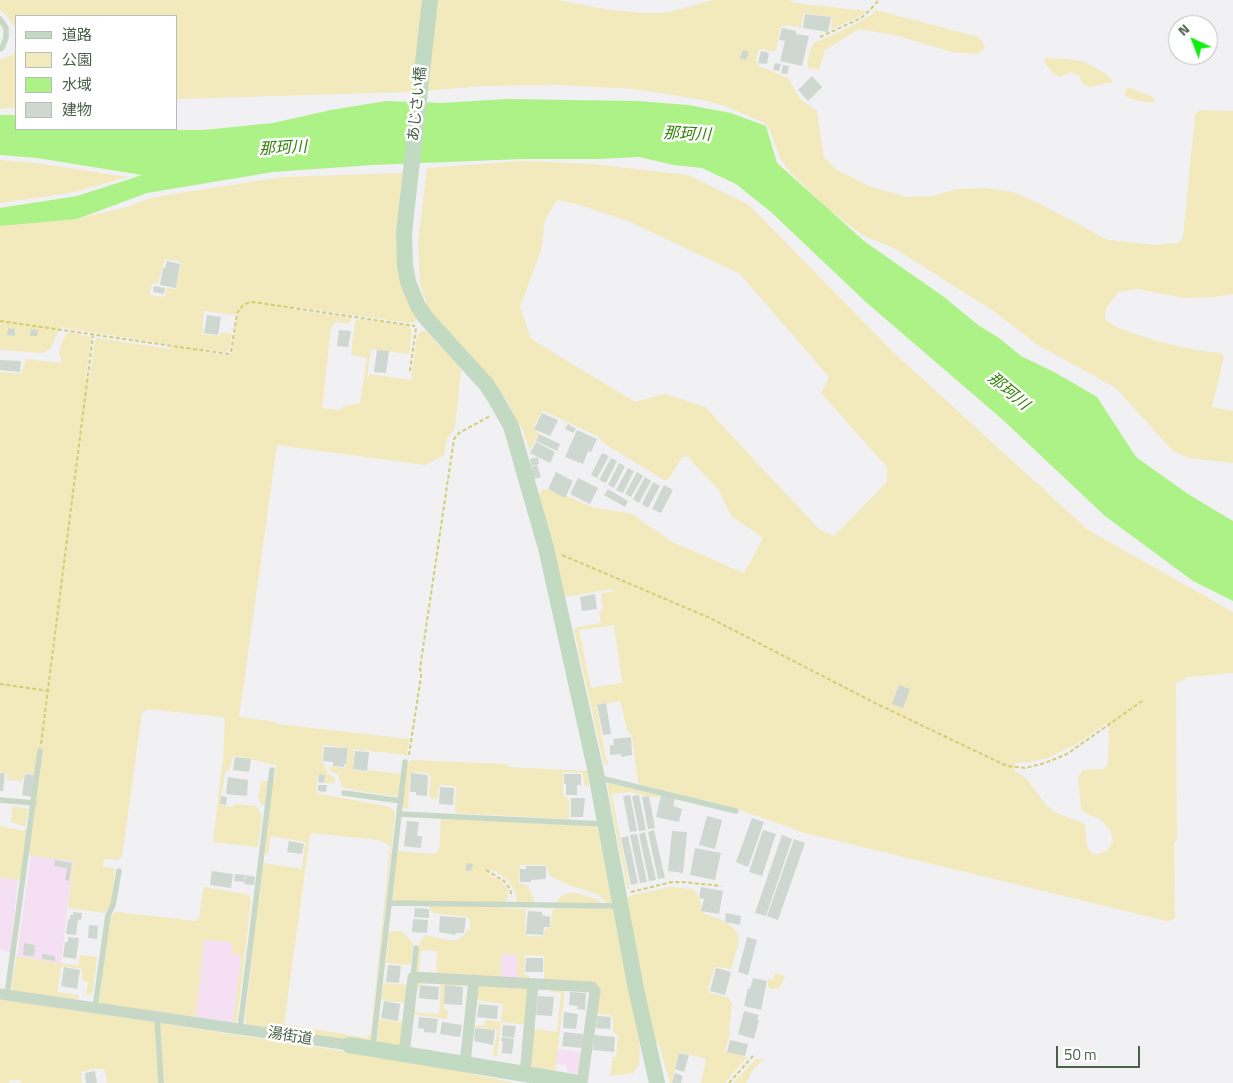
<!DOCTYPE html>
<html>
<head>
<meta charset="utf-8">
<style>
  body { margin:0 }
  #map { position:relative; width:1233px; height:1083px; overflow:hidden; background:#f1f0f3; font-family:"Titillium Web","Noto Sans JP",sans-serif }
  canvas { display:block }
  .legend { position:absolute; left:15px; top:15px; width:162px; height:115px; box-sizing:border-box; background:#fff; border:1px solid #b6bfb5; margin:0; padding:6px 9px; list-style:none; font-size:15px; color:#495f47 }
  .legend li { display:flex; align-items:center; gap:10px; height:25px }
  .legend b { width:25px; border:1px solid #b6bfb5 }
  .north { position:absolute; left:1168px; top:15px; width:50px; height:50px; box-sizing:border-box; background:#fff; border:1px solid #b6bfb5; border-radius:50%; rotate:317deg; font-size:14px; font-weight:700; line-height:20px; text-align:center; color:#495f47 }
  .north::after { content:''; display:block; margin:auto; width:18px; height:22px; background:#0def0e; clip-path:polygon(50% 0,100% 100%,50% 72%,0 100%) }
  .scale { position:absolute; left:1056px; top:1046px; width:84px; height:22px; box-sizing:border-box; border:2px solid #495f47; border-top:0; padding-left:6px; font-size:15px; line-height:18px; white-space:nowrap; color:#495f47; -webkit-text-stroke:4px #fff; paint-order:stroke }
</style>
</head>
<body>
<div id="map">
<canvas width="1233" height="1083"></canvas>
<ul class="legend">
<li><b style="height:6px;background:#c3dac2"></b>道路</li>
<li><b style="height:14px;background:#f2e9bc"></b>公園</li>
<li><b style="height:14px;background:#acf287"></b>水域</li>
<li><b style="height:14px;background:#cfd8d0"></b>建物</li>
</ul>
<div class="north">N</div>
<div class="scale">50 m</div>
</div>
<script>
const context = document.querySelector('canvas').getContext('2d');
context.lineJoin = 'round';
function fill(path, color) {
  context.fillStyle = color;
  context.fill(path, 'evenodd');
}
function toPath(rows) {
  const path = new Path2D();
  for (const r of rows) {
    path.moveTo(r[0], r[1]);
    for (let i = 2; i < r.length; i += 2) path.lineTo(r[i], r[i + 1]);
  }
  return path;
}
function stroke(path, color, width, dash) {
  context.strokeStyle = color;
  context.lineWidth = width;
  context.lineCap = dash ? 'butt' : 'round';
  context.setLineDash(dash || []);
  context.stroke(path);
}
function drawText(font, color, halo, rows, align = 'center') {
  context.font = font + ' "Titillium Web","Noto Sans JP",sans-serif';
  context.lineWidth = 5;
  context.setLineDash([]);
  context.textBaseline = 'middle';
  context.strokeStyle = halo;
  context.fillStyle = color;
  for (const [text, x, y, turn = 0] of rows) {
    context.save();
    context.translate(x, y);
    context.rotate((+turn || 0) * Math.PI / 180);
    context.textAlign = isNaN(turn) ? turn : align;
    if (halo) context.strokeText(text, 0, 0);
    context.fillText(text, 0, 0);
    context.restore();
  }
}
fill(toPath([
  [0,0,557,0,604,9,640,13,666,13,713,0,790,0,794,3,866,11,860,16,831,29,832,17,805,13,803,16,801,28,789,25,783,26,780,29,776,49,774,52,763,49,758,51,756,61,759,66,788,78,800,99,817,111,824,158,837,170,871,187,907,197,932,196,958,189,984,188,1013,192,1042,205,1108,240,1155,245,1178,243,1183,238,1195,115,1200,110,1233,111,1233,294,1213,297,1184,298,1137,289,1119,292,1106,308,1105,320,1118,328,1156,341,1195,350,1220,353,1224,356,1212,407,1233,411,1233,463,1189,458,1173,451,1116,388,1038,345,992,310,894,248,864,236,828,209,791,173,781,160,767,124,728,107,703,100,635,89,556,85,483,86,411,92,176,99,176,16,16,16,16,34,15,27,5,14,0,10],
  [876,10,978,37,982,41,985,48,977,54,952,52,899,36,859,29,825,50,819,70,809,68,807,65,810,50,815,42,822,40,841,31,870,16],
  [16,44,16,107,0,109,0,60,14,54],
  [1044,58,1067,59,1085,62,1108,75,1113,82,1090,87,1084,85,1078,75,1070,72,1066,75,1059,76,1054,74,1047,66],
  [1131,88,1153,97,1156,102,1145,102,1129,98,1125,95,1125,90],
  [0,160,35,163,128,177,69,193,0,203],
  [523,161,592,164,688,175,749,205,893,352,1088,530,1233,612,1233,673,1188,677,1176,683,1177,841,1174,841,1175,919,1167,921,805,833,729,806,641,785,638,782,632,737,627,729,620,701,596,705,606,759,608,762,607,765,604,764,574,630,577,627,601,623,599,613,603,609,601,594,614,591,613,589,564,597,538,495,543,489,545,489,569,497,592,507,632,514,672,542,744,573,762,540,761,536,731,516,719,490,687,456,682,457,668,480,664,480,605,444,597,436,544,411,542,412,534,426,535,430,539,433,530,450,521,426,517,422,508,402,495,383,477,362,429,310,420,284,418,242,427,168],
  [557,200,577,204,628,221,740,274,829,377,821,393,887,467,887,482,834,536,819,529,705,407,665,394,635,402,531,339,520,307,541,250,545,220],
  [614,625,622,683,591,688,579,630],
  [1107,723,1109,728,1108,765,1103,769,1083,770,1078,777,1081,809,1087,814,1100,819,1111,831,1113,842,1107,851,1094,855,1087,847,1085,824,1054,812,1045,804,1027,779,1014,770,1015,763,1030,762,1048,758,1078,743],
  [403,173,396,235,398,263,417,319,415,322,410,323,296,307,290,309,351,318,349,324,336,322,331,327,322,408,339,410,343,407,360,403,367,358,351,355,355,322,359,319,375,321,409,326,412,331,409,354,371,349,367,378,370,374,411,380,417,336,421,331,426,331,461,369,455,428,447,439,444,455,425,465,277,445,239,717,276,722,277,724,409,739,407,755,354,749,353,770,367,772,368,770,400,774,401,776,399,797,353,790,342,787,338,774,330,771,329,768,330,766,343,768,346,766,349,748,323,745,322,761,328,774,335,778,335,781,334,783,324,783,325,775,318,774,316,793,390,807,395,813,372,1039,366,1042,246,1025,245,1022,258,898,261,897,259,896,263,863,302,869,305,842,271,836,268,852,267,855,265,854,268,808,261,804,258,797,261,782,275,780,276,765,237,756,233,756,230,768,225,773,220,805,231,807,237,804,256,806,262,816,258,847,213,842,223,758,225,720,223,717,148,709,142,712,122,856,117,860,104,859,103,867,115,868,111,904,104,913,68,908,73,861,31,856,30,854,26,853,22,878,18,880,0,878,0,826,23,831,28,828,36,777,32,774,24,773,23,781,7,780,7,773,0,772,0,372,21,374,26,359,60,363,62,360,59,354,62,342,68,332,91,337,86,377,90,377,95,340,97,338,170,349,174,345,60,327,51,348,43,353,0,350,0,226,77,219,123,208,155,197,283,177],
  [165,259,181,262,176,289,167,288,165,297,149,295,152,285,154,283,158,283],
  [238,309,232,353,228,356,200,351,201,349,225,352,229,350,232,334,222,332,219,336,202,334,204,311,235,315],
  [312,833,379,840,390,846,371,1033,367,1038,284,1024,310,835],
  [412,760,507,764,509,767,588,771,589,786,584,786,583,773,563,772,563,796,569,799,569,819,470,814,455,813,456,788,454,786,441,785,438,788,438,797,436,799,430,798,429,797,431,776,428,773,414,772,410,776,408,807,405,809,402,806,407,763],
  [607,783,659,795,658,798,630,792,612,794,630,889,627,888],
  [12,806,29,809,25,827,11,822],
  [443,817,592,826,598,828,612,904,608,904,597,894,569,885,550,876,546,865,520,865,519,883,528,886,534,899,534,903,517,903,516,894,508,880,495,871,490,870,488,874,501,881,508,890,506,903,499,903,501,908,526,909,525,933,528,936,542,937,544,934,545,929,549,928,551,926,552,911,556,908,613,908,640,1045,639,1065,633,1073,610,1076,613,1057,616,1057,618,1036,613,1031,613,1018,610,1015,596,1014,597,990,544,979,544,956,525,955,524,974,529,976,529,981,519,980,517,971,517,958,502,954,501,979,436,976,437,951,421,950,419,971,422,973,420,975,416,971,418,947,425,935,448,940,458,940,465,934,466,930,470,930,470,920,467,917,433,913,426,903,392,901,396,852,399,851,434,854,439,850,441,819],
  [205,887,249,895,251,901,237,1021,233,1022,241,956,232,953,232,945,229,942,208,940,196,1017,99,1004,110,916,116,912,196,921,199,919,203,889],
  [670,887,692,889,696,892,705,914,720,919,732,927,737,932,739,941,731,969,717,967,714,969,708,990,711,993,727,997,732,1003,729,1029,730,1034,725,1051,747,1057,725,1083,701,1083,706,1059,679,1052,672,1083,670,1083,659,1045,654,1040,624,901,629,896],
  [572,892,593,898,602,903,556,903,561,896],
  [392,931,402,931,413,943,411,963,408,965,386,963,389,933],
  [80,955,97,957,93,991,89,995,86,994,88,982,82,980,82,969,61,966,57,992,79,995,79,998,76,999,15,992,11,988,17,956,78,966],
  [775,973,785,976,782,983,779,988,772,989,768,987,768,979,773,980],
  [417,982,468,984,468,986,445,986,444,1009,448,1010,447,1019,412,1014,413,1012,439,1014,441,986,439,984,420,984,416,992],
  [384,983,408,985,407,1003,381,1000],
  [480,984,528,987,527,1025,501,1022,497,1056,493,1056,493,1051,498,1030,472,1027,473,1025,483,1026,486,1020,501,1022,503,1004,476,1000,477,988],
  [565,989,555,1071,531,1067,532,1029,557,1032,561,993,550,992,550,990],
  [0,999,441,1066,468,1073,514,1083,107,1083,106,1074,104,1069,93,1069,81,1072,82,1083,21,1083,20,1080,9,1080,9,1083,0,1083],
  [379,1019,404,1023,401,1048,378,1045,377,1041],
  [756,1059,764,1059,754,1068,746,1083,733,1083]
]), '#f2e9bc');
fill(toPath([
  [31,856,73,861,61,964,17,956],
  [0,878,18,880,10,952,0,949],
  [204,940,229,942,232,945,232,953,241,955,233,1022,196,1017],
  [502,954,514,954,517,958,517,971,519,980,501,979],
  [558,1049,581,1052,580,1071,577,1073,567,1072,567,1065,556,1064]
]), '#f4e0f2');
fill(toPath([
  [507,99,638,101,688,105,731,113,766,126,777,163,864,241,944,297,978,325,999,338,1021,356,1056,373,1097,397,1136,457,1188,494,1233,521,1233,601,1193,581,1105,516,1003,420,867,303,771,212,736,184,702,168,674,165,639,157,597,159,522,159,372,165,273,172,147,193,77,219,0,226,0,208,77,196,142,175,37,158,0,155,0,115,16,115,16,129,203,130,273,123,331,110,386,101,441,103]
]), '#acf287');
fill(toPath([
  [805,14,831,17,828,32,803,28],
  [782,28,796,31,796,34,809,36,802,66,780,61,785,41,779,40],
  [743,50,749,52,746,60,740,58],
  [761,51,769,53,767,64,758,63],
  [775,63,781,64,779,71,773,70],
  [783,65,789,66,787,74,781,73],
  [812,76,822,87,808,101,798,90],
  [167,261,180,264,176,288,160,285,163,268,165,268],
  [154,286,165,288,164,294,153,292],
  [207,315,221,317,218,335,204,333],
  [8,328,15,329,15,336,7,335],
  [31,329,38,330,37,336,30,336],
  [339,330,351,331,348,347,337,346],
  [377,350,389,351,386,373,374,372],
  [0,360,21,361,20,372,0,370],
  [542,413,558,420,550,436,534,429],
  [568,424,576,429,573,433,565,429],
  [577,430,597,439,591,452,588,451,583,464,565,457],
  [539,434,560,444,557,451,536,441],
  [536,442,555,452,550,463,530,453],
  [602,453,609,456,597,478,591,475],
  [538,457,539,464,531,466,530,459],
  [611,458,617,461,606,483,599,480],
  [619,463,625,466,614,488,608,485],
  [537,465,541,477,534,479,531,467],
  [628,468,634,471,623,493,616,490],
  [556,472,573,481,565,498,548,489],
  [637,472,643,476,631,497,625,494],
  [645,477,651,481,639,503,633,499],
  [578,478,598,488,590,504,570,494],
  [653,482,660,486,648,508,642,504],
  [664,485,673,490,661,513,652,509],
  [608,489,628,501,625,507,604,495],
  [595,594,597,609,582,611,580,597],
  [899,685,910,689,903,708,892,704],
  [606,703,611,734,603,735,597,705],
  [631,737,632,755,621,757,621,754,610,755,610,745,614,745,613,739],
  [324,747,348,748,346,764,344,764,344,767,333,766,333,762,323,761],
  [355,751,369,752,367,771,353,769],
  [235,757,251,759,249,772,233,770],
  [0,773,5,773,3,791,0,791],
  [411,773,428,775,427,796,416,795,416,792,410,792],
  [25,774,34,775,32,797,22,795],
  [319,774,325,775,324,783,318,782],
  [564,774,581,774,581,785,577,785,577,795,566,795,566,784,564,784],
  [228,777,248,780,247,796,226,794],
  [318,785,327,785,326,792,318,791],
  [440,787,454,788,453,805,439,804],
  [630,795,637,831,630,832,623,796],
  [639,795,646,830,639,831,632,796],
  [661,795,675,798,673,806,682,809,679,822,656,817],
  [221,796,227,797,226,805,220,804],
  [649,796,655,828,648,829,642,797],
  [571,798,585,798,583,817,571,817],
  [707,816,722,820,715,849,699,845],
  [752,818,764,822,748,867,736,862],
  [407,821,419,822,417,836,422,836,421,848,404,846],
  [654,830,665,878,658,879,648,832],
  [763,830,776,834,762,876,749,872],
  [672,831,687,832,683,873,668,871],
  [645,832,656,880,649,881,639,834],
  [637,834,647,882,640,883,630,835],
  [782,835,792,839,766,916,755,913],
  [628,836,638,883,631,885,621,838],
  [794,839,805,843,778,920,767,916],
  [289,841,304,844,302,854,287,852],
  [695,848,721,853,715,880,690,875],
  [55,860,72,863,69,881,65,880,67,868,54,866],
  [467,863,473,864,471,871,465,870],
  [526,866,546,866,546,879,531,880,531,882,520,882,520,869,526,869],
  [212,871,233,874,231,888,210,885],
  [235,874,245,875,244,882,234,881],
  [246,875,255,877,254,885,244,884],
  [701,887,723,891,719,914,701,911,704,899,699,898],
  [415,908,429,909,429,918,414,917],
  [528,911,542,912,542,915,550,917,550,927,544,927,543,935,526,934],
  [73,912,82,913,81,920,78,920,76,935,66,934,68,919,70,919,70,915,73,915],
  [726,913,741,916,740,925,725,922],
  [440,916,466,918,464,933,456,933,455,935,439,932],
  [413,919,428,920,427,933,412,932],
  [89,925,98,926,97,939,88,938],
  [68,937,79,938,76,959,63,957,65,942,68,942],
  [747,937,757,940,748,975,738,972],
  [24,943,35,945,34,956,23,955],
  [42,954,55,956,55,961,42,959],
  [526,958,543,958,543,972,525,972],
  [388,965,401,966,399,983,386,982],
  [64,967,80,970,77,989,61,986],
  [716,968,731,972,725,995,710,991],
  [753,978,767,981,761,1010,744,1006,748,988,750,989],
  [420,985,439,987,438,1000,419,998],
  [445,985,463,987,462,1005,444,1004],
  [570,992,586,993,585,1010,577,1009,578,1006,569,1005],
  [538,996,554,997,552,1016,536,1015],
  [384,1001,400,1004,398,1021,381,1018],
  [479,1004,498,1006,497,1019,477,1017],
  [744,1011,759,1015,757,1020,759,1020,754,1039,738,1034],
  [564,1012,578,1014,576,1029,563,1028],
  [597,1016,611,1017,610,1029,596,1028],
  [419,1017,438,1019,436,1033,424,1032,424,1029,418,1028],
  [442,1022,462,1025,460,1037,440,1034],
  [503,1025,516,1026,514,1038,502,1036],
  [475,1028,495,1030,493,1045,474,1041],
  [564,1032,583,1034,582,1048,562,1046],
  [594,1035,615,1037,614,1052,593,1050],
  [502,1037,514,1039,512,1054,502,1053,503,1041,501,1041],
  [730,1040,748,1044,745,1056,727,1052],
  [679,1053,689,1055,684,1072,675,1069],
  [95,1071,97,1083,86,1083,85,1073],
  [675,1073,683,1076,681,1083,672,1083]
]), '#cfd8d0');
stroke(toPath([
  [820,37,861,18,868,12,879,0],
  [0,321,228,354,231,352,237,313,244,304,253,302,415,326],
  [410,371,416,328],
  [562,555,710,618,877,704,1007,766,1025,768,1045,763,1067,754,1142,701],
  [0,684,49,691],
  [41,744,93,335],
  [409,755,421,676,420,668,454,439,459,433,490,416],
  [486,870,504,881,510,889,512,897],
  [631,892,672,882,683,882,721,886],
  [729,1083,753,1056]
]), '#d3ce72', 2, [4, 2.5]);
stroke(toPath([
  [0,19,6,28,6,38,2,48,0,49],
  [600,778,736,811],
  [344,793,401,801],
  [0,800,34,803],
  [399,814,405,762],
  [389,903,619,906],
  [413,977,416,948],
  [7,995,40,751],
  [95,1008,108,915,113,905,119,871],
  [157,1017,161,1083],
  [240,1029,272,770],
  [373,1046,399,814,603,824]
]), '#c8d8c6', 5.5);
stroke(toPath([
  [0,994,349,1045],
  [404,1054,413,977,592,987,595,991,582,1083],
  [465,1063,474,980],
  [525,1074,533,984]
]), '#c8d8c6', 11);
stroke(toPath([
  [430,0,404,233,405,265,408,282,418,306,426,318,486,384,494,396,511,426,517,447,546,548,595,768,636,989,657,1083],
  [349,1045,579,1083]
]), '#c3dac2', 16);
drawText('15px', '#495f47', '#fff', [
  ["あじさい橋",418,104,-84],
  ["湯街道",290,1037,9]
]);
drawText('italic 16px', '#338407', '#fff', [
  ["那珂川",687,135,2],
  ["那珂川",283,149,-3],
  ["那珂川",1008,392,40]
]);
</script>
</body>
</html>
